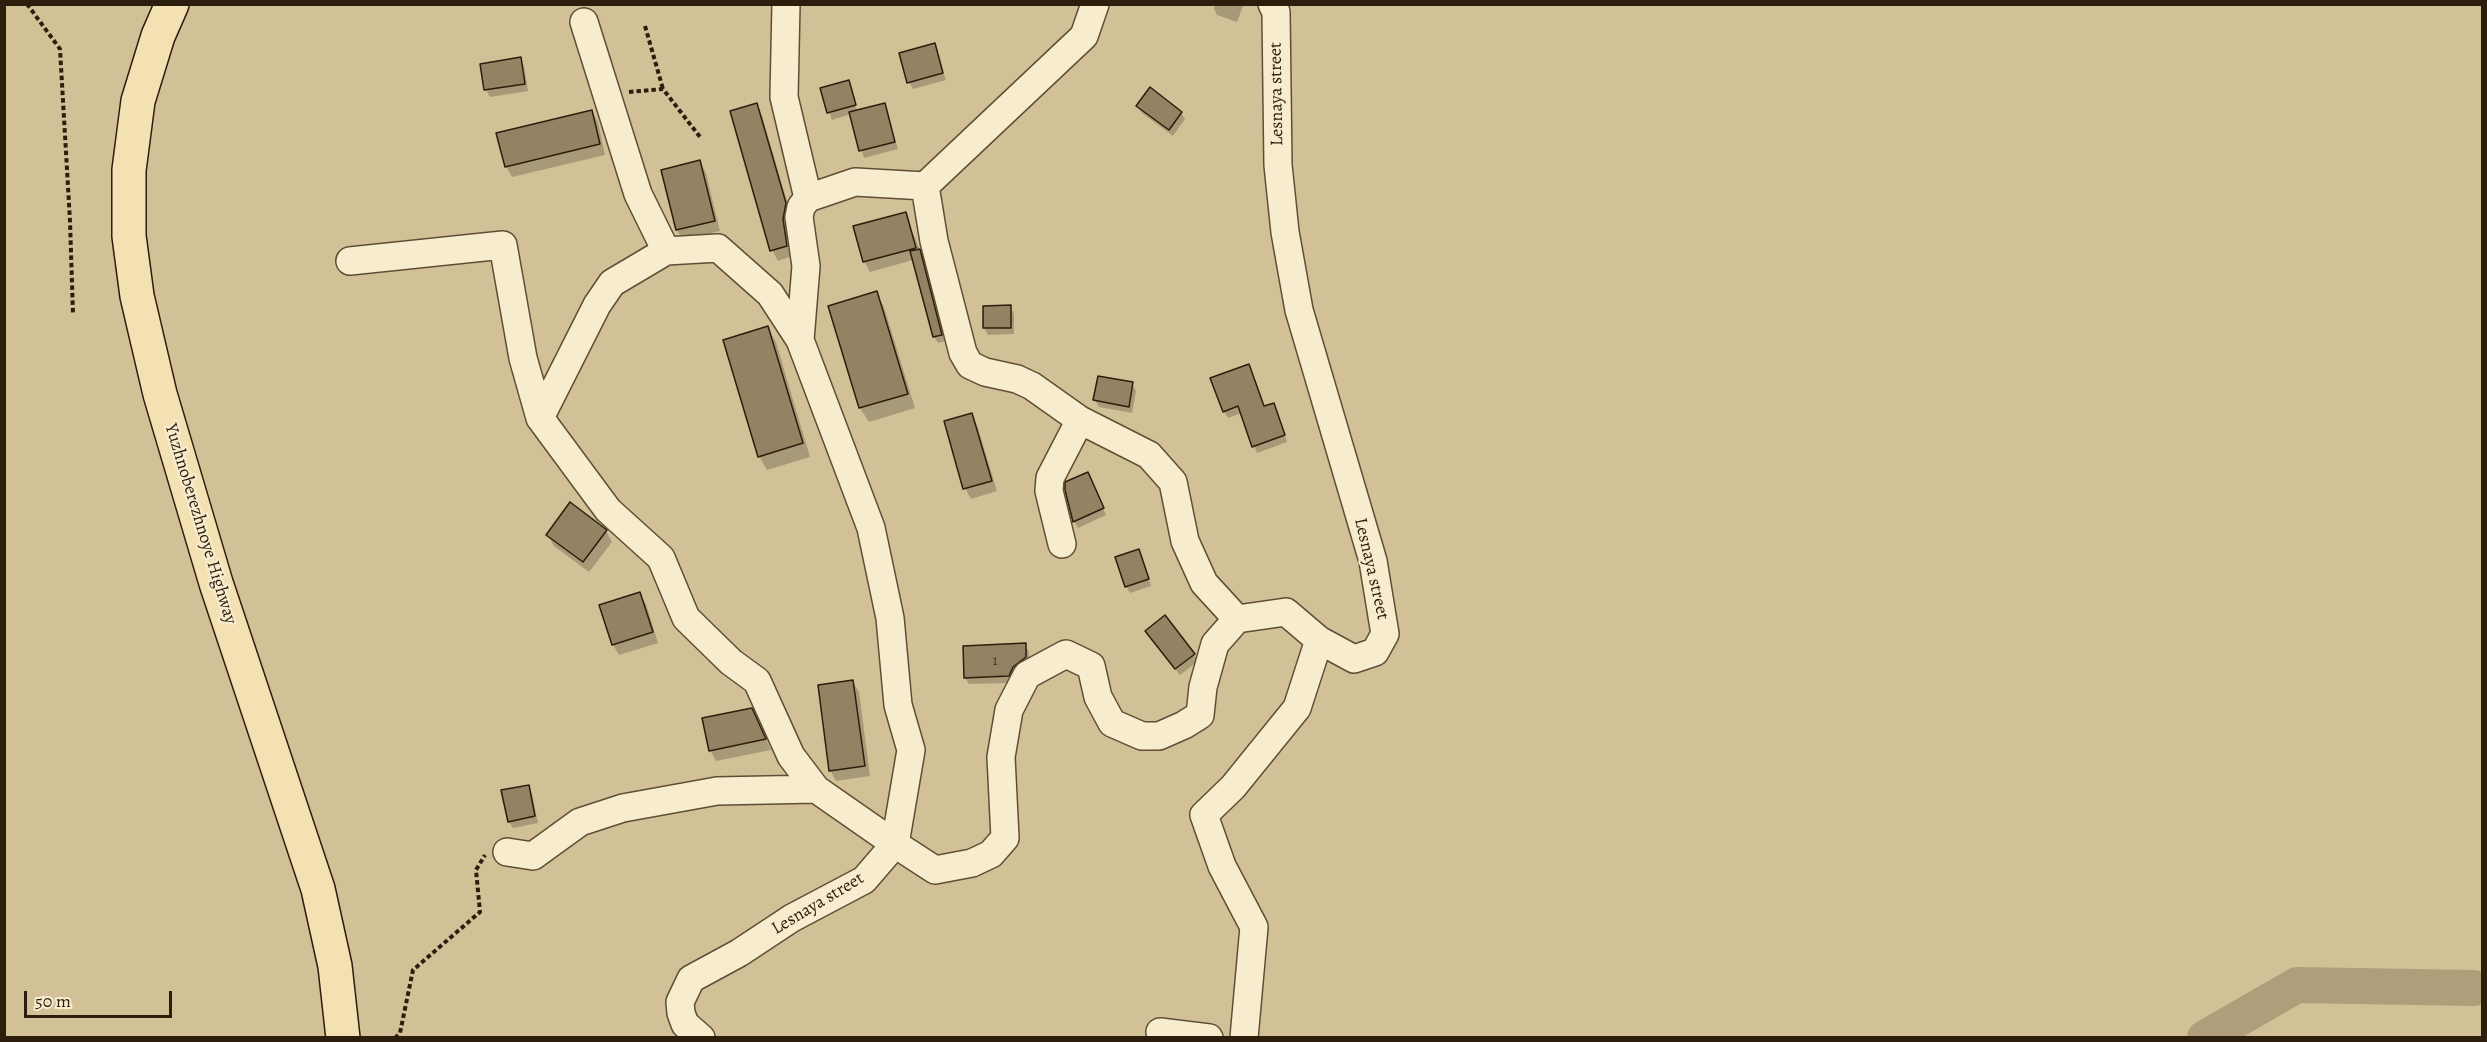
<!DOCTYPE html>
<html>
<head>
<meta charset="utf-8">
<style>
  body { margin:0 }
  #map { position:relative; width:2487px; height:1042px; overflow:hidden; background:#f4e1b3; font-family:Alegreya,serif }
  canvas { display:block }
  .frame { position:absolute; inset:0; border:6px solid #2d1d0d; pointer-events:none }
  .scale { position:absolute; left:24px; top:991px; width:148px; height:27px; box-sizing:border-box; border:3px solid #2d1d0d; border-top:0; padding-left:8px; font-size:18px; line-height:21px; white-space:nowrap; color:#2d1d0d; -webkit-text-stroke:4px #f8ecce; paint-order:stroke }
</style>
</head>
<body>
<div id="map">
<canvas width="2487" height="1042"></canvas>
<div class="frame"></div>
<div class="scale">50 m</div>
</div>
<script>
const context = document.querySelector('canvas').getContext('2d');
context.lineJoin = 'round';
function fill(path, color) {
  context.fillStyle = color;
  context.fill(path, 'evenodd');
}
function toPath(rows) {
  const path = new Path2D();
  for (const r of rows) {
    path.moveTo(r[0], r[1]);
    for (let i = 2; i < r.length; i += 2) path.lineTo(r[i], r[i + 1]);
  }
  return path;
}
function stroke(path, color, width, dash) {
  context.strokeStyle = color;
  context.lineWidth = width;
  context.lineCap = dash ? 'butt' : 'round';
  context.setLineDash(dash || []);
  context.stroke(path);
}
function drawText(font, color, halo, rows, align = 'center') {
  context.font = font + ' Alegreya,serif';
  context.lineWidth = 4.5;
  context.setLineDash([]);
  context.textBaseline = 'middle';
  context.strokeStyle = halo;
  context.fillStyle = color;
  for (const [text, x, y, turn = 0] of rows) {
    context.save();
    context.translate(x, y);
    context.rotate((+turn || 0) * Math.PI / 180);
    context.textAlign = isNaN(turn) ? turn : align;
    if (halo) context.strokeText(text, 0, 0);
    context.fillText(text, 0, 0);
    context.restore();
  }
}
fill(toPath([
  [5,5,2482,5,2482,1037,5,1037]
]), '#d2c097');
fill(toPath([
  [1215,4,1243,4,1243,6,1237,22,1217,15,1214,8],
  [934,45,946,80,913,89,909,82],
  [520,59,524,66,528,91,490,97,486,90,482,65],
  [848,82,856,102,854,98,851,99,858,111,884,105,898,149,864,158,851,114,832,120,822,89],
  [756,105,762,116,791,215,792,256,778,261,772,250],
  [1138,106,1181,113,1185,119,1173,136,1142,113],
  [592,112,598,122,605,155,512,177,506,166],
  [700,162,706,173,720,231,683,240,677,230],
  [905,214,923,257,945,341,938,343,934,337,913,260,870,272,864,261],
  [876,293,884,307,915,408,869,422,860,408,830,307],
  [1010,307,1014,314,1014,334,988,335,984,328],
  [768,328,776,342,810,457,767,470,759,456],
  [1249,366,1265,407,1273,404,1277,411,1287,442,1257,453,1242,413,1228,418,1224,411],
  [1132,384,1136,391,1132,413,1099,407,1095,400],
  [971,414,977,425,997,491,971,499,965,488],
  [1091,481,1106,515,1078,528,1074,521],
  [606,531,612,542,589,572,554,546,548,535],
  [1139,551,1151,586,1130,593,1126,586],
  [640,594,646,604,658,643,619,655,613,645,601,606],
  [1151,638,1194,655,1198,661,1180,675],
  [1025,645,1029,652,1029,665,1012,683,969,684,965,678],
  [853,682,859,692,870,776,836,781,830,770],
  [758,721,771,750,716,761,710,750],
  [528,787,532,794,538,823,513,828,509,822]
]), '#0003');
stroke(toPath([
  [2205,1038,2297,985,2474,988]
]), '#b09e7b', 36);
const building = toPath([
  [935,43,943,73,907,83,899,53,935,43],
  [521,57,525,84,484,90,480,64,521,57],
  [849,80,856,105,827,113,820,88,849,80],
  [1150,87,1182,112,1169,130,1136,106,1150,87],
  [757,103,786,203,783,219,787,246,770,251,730,111,757,103],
  [885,103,895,142,859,151,849,112,885,103],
  [592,110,600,144,505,167,496,133,592,110],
  [700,160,715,221,676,230,661,170,700,160],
  [906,212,916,248,863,262,853,226,906,212],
  [920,249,942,335,933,337,910,251,920,249],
  [877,291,908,394,859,408,828,306,877,291],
  [1011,305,1011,328,983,328,983,306,1011,305],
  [768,326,803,443,758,457,723,340,768,326],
  [1249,364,1264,406,1274,403,1285,435,1252,447,1238,406,1223,412,1210,378,1249,364],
  [1098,376,1133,382,1129,407,1093,400,1098,376],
  [972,413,992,481,963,489,944,421,972,413],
  [1088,472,1104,508,1073,522,1065,490,1065,482,1088,472],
  [570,502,607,530,583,562,546,535,570,502],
  [1139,549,1149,579,1125,587,1115,557,1139,549],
  [640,592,653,632,612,645,599,605,640,592],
  [1165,615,1195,654,1175,669,1145,631,1165,615],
  [1026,643,1026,657,1013,667,1009,676,964,678,963,646,1026,643],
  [853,680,865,766,829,771,818,685,853,680],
  [752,708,766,739,709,751,702,718,752,708],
  [529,785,535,816,508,822,501,790,529,785]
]);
fill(building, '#948363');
stroke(building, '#2d1d0d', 1.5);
const minor = toPath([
  [786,4,784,97,808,198],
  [584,22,638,194,666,251],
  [350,261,503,245,523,358,540,418,608,510,661,558,686,618,731,662,757,681,791,756,816,789,895,844,911,750,898,705,890,618,871,528,800,340,806,266,799,217,801,207,808,198,855,182,925,186],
  [540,418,597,305,612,283,666,251,718,248,770,294,800,340],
  [1080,420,1149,455,1173,482,1185,541,1204,583,1237,619],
  [1062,544,1049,491,1050,478,1080,420,1032,386,1017,379,985,372,970,365,963,353,934,241,925,186,1084,36,1095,4],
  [507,852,533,856,580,822,623,808,717,791,816,789],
  [1160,1032,1209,1038],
  [701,1038,685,1024,681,1013,680,1002,691,979,739,953,792,918,864,880,895,844,935,870,972,863,991,854,1005,838,1001,757,1009,710,1027,675,1066,654,1091,666,1098,697,1112,723,1142,736,1159,736,1184,725,1200,715,1203,687,1215,644,1237,619,1286,612,1319,640,1354,659,1375,652,1385,634,1373,561,1299,310,1285,232,1278,165,1276,12,1272,4],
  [1244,1038,1254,927,1222,866,1204,815,1233,787,1297,708,1319,640]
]);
const highway = toPath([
  [172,4,158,36,138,101,129,170,129,236,137,296,160,394,216,583,318,889,335,966,343,1038]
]);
stroke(minor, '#5f4e36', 30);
stroke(highway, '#2d1d0d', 36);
stroke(toPath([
  [27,4,60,49,70,221,73,314],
  [645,26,663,89],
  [629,92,663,89,700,137],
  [395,1038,400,1033,413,970,480,912,476,870,485,855]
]), '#2d1d0d', 4, [4.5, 3]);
stroke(minor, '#f8ecce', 27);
stroke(highway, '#f4e1b3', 33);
drawText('15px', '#473622', null, [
  ["1",995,661]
]);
drawText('18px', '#2d1d0d', '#f8ecce', [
  ["Lesnaya street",1277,94,-91],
  ["Yuzhnoberezhnoye Highway",200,524,73],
  ["Lesnaya street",1371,569,77],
  ["Lesnaya street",818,904,-31]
]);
</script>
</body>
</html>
